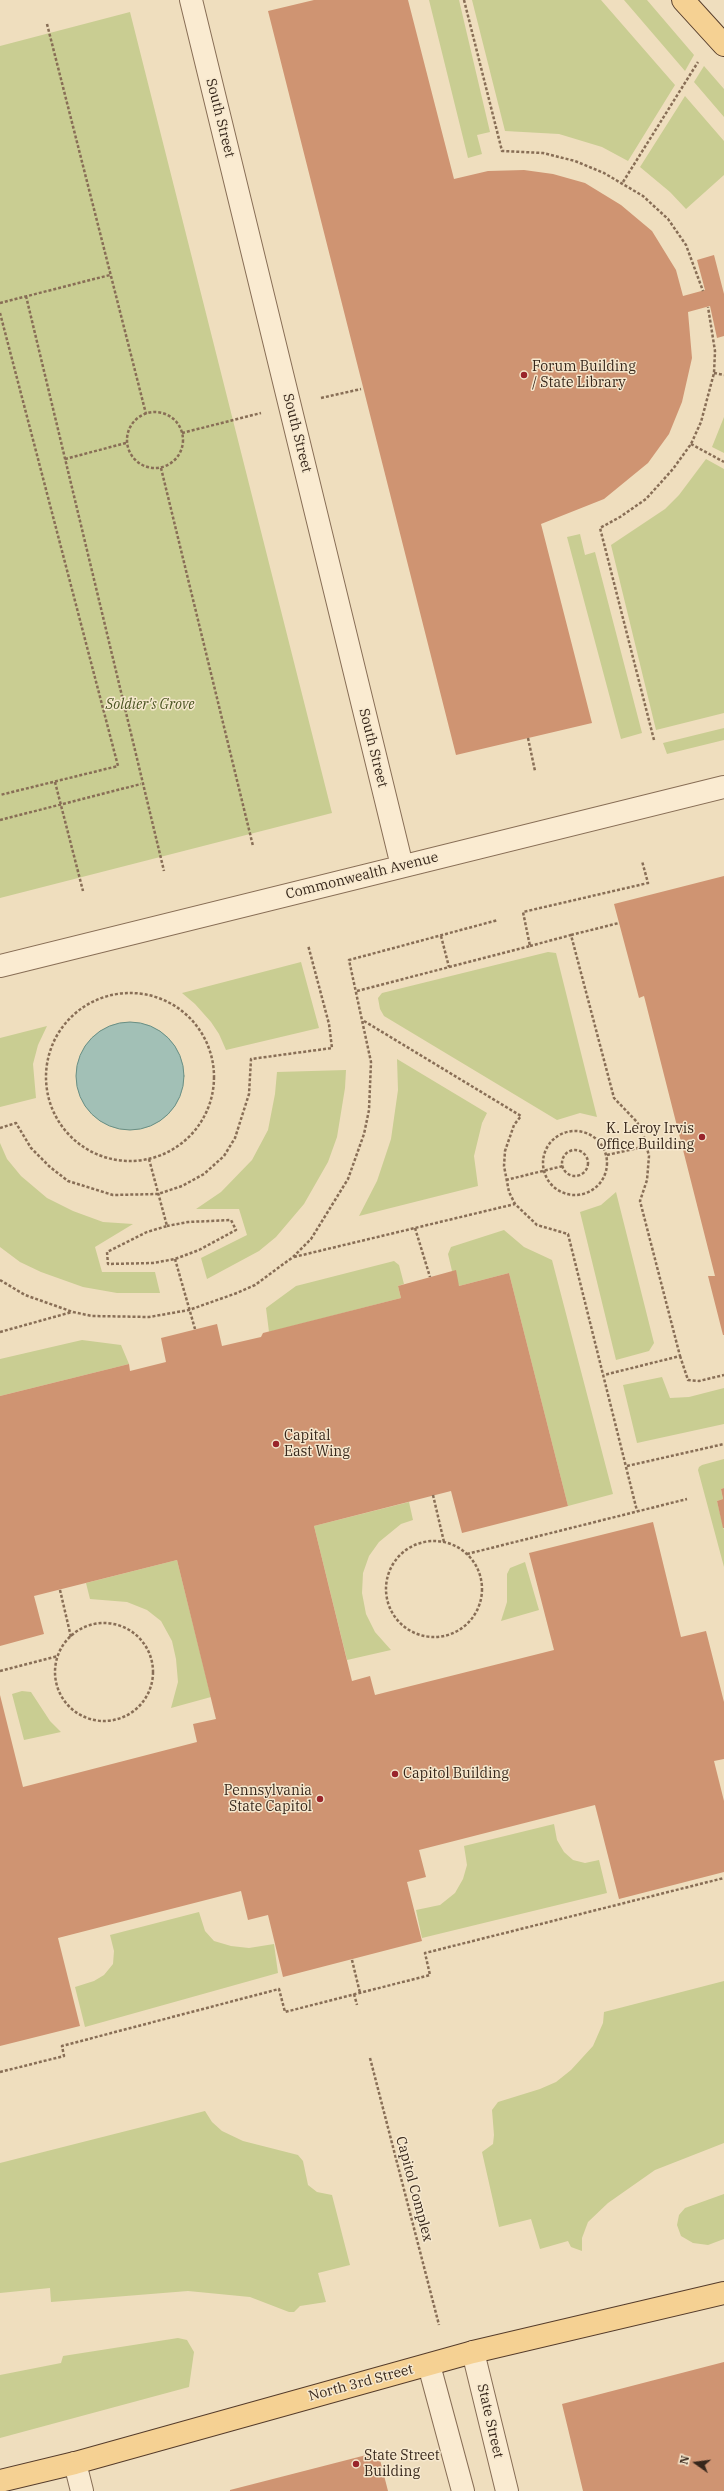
<!DOCTYPE html>
<style>
body{margin:0}
#map{position:relative;width:724px;height:2491px;overflow:hidden;background:#efdebe;font-family:"IBM Plex Serif",serif}
canvas{display:block}
.north{position:absolute;left:676px;top:2443px;width:40px;height:40px;-webkit-text-stroke:3px #f6e8ce;paint-order:stroke;rotate:284deg;font-size:11px;font-weight:700;line-height:16px;text-align:center;color:#37271b}
.north::after{content:'';display:block;margin:auto;width:14px;height:18px;background:#37271b;clip-path:polygon(50% 0,100% 100%,50% 72%,0 100%)}
</style>
<div id="map">
<canvas width="724" height="2491"></canvas>
<div class="north">N</div>
</div>
<script>
const ctx = document.querySelector('canvas').getContext('2d');
ctx.lineJoin = 'round';
function fill(path, color) {
  ctx.fillStyle = color;
  ctx.fill(path, 'evenodd');
}
function poly(rows) {
  const path = new Path2D();
  for (const r of rows) {
    if (r.length === 3) {
      path.moveTo(r[0] + r[2], r[1]);
      path.arc(r[0], r[1], r[2], 0, 2 * Math.PI);
      continue;
    }
    path.moveTo(r[0], r[1]);
    for (let i = 2; i < r.length; i += 2) path.lineTo(r[i], r[i + 1]);
  }
  return path;
}
function strokePath(path, color, width, dash) {
  ctx.strokeStyle = color;
  ctx.lineWidth = width;
  ctx.lineCap = dash ? 'butt' : 'round';
  ctx.setLineDash(dash || []);
  ctx.stroke(path);
}
function label(font, color, halo, rows, align = 'center') {
  ctx.font = font + ' "IBM Plex Serif",serif';
  ctx.lineWidth = 3;
  ctx.setLineDash([]);
  ctx.textBaseline = 'middle';
  ctx.strokeStyle = halo;
  ctx.fillStyle = color;
  for (const [text, x, y, turn = 0] of rows) {
    ctx.save();
    ctx.translate(x, y);
    ctx.rotate((+turn || 0) * Math.PI / 180);
    ctx.textAlign = isNaN(turn) ? turn : align;
    if (halo) ctx.strokeText(text, 0, 0);
    ctx.fillText(text, 0, 0);
    ctx.restore();
  }
}
const green = poly([
 [429,0,459,0,490,132,477,135,482,154,468,158],
 [472,0,601,0,675,85,628,161,602,147,559,134,505,131],
 [624,0,647,0,694,55,685,71],
 [130,12,332,813,0,898,0,46],
 [704,66,724,89,724,117,694,82],
 [685,96,724,141,724,175,686,209,670,192,640,167],
 [724,417,724,453,712,447],
 [706,459,724,469,724,713,656,730,611,545,665,509,679,495],
 [580,534,585,555,595,552,642,733,621,739,567,537],
 [724,728,724,740,667,754,663,743],
 [548,952,556,953,597,1117,580,1113,557,1120,384,1016,380,1009,378,998,382,993],
 [301,962,319,1028,226,1050,219,1034,211,1022,195,1004,182,993],
 [47,1026,38,1045,33,1064,36,1098,0,1107,0,1038],
 [397,1059,487,1113,482,1123,474,1156,478,1186,359,1216,377,1181,391,1139,398,1090],
 [346,1070,345,1088,337,1137,328,1162,304,1204,276,1237,259,1251,207,1279,201,1258,247,1235,239,1209,196,1209,221,1192,252,1160,268,1130,275,1094,277,1072],
 [0,1143,7,1159,21,1176,47,1198,73,1211,103,1222,133,1224,95,1247,102,1272,155,1272,160,1293,117,1293,83,1287,41,1272,20,1262,0,1247],
 [616,1192,654,1343,649,1351,616,1360,580,1212,601,1205],
 [504,1230,524,1247,552,1260,613,1494,568,1506,509,1273,459,1286,452,1271,448,1254,451,1247],
 [394,1261,399,1265,404,1284,398,1286,401,1298,269,1332,266,1308,296,1286],
 [82,1340,121,1345,129,1364,0,1396,0,1359],
 [662,1377,670,1398,689,1397,724,1388,724,1424,637,1443,623,1385],
 [724,1459,724,1488,721,1489,723,1499,717,1501,724,1530,724,1567,698,1470,699,1467,702,1465],
 [409,1502,413,1520,401,1524,379,1542,369,1556,363,1573,362,1593,366,1614,375,1632,391,1650,347,1660,314,1526],
 [177,1560,211,1697,171,1708,178,1682,176,1659,172,1641,161,1621,147,1610,127,1602,90,1599,86,1583],
 [525,1562,539,1610,501,1621,507,1602,507,1574,510,1568],
 [22,1691,31,1692,50,1721,61,1732,24,1740,12,1694],
 [554,1824,557,1840,564,1852,573,1860,585,1863,599,1860,607,1893,422,1938,416,1910,440,1905,455,1893,463,1879,467,1865,464,1846],
 [199,1912,205,1931,214,1941,231,1946,249,1948,274,1944,278,1973,85,2027,75,1987,94,1981,104,1975,113,1964,114,1951,110,1935],
 [724,1981,724,2143,655,2170,608,2203,588,2222,582,2238,582,2251,571,2247,568,2241,540,2249,531,2219,499,2227,482,2152,493,2144,494,2135,492,2110,498,2102,540,2089,556,2082,571,2070,593,2046,603,2023,604,2012],
 [205,2111,212,2122,222,2131,243,2141,298,2155,303,2161,308,2185,317,2192,332,2195,350,2265,318,2273,326,2302,300,2306,294,2312,289,2312,250,2297,188,2291,51,2302,50,2288,0,2293,0,2163],
 [724,2194,724,2239,708,2245,693,2243,681,2236,677,2225,679,2215,685,2208],
 [178,2338,187,2340,194,2352,189,2387,0,2438,0,2375,61,2363,63,2356]
]);
const water = poly([
 [130,1076,54]
]);
const building = poly([
 [314,0,408,0,454,179,488,171,524,170,553,174,585,183,621,205,652,231,676,270,683,296,705,290,697,260,714,255,724,294,724,336,717,338,710,306,688,312,692,358,682,402,669,434,648,463,604,499,541,524,592,723,456,755,268,11],
 [724,876,724,1335,723,1335,708,1276,715,1276,644,996,639,998,614,904],
 [456,1270,459,1286,509,1273,568,1506,462,1533,451,1491,314,1526,352,1681,370,1676,375,1695,554,1650,529,1553,653,1522,681,1637,706,1631,724,1702,724,1759,714,1761,724,1801,724,1872,619,1899,595,1805,419,1850,426,1877,407,1882,422,1941,283,1977,268,1915,248,1920,241,1891,58,1938,80,2026,0,2046,0,1695,23,1787,197,1742,193,1724,216,1719,177,1560,34,1596,44,1634,0,1646,0,1396,129,1364,130,1371,166,1362,161,1338,217,1324,222,1346,261,1337,263,1333,401,1298,398,1286],
 [724,1488,724,1528,723,1528,717,1501,723,1499,721,1489],
 [724,2362,724,2491,583,2491,562,2404],
 [378,2452,388,2491,230,2491,230,2490]
]);
const path = poly([
 [464,0,502,151,543,153,575,161,604,173,643,196,668,219,686,245,703,291],
 [47,24,146,414],
 [623,182,698,62],
 [26,296,164,871],
 [0,303,110,275],
 [0,313,118,766,0,795],
 [714,373,724,375],
 [321,398,361,389],
 [155,440,28],
 [182,433,261,413],
 [691,444,724,462],
 [65,459,126,443],
 [161,468,253,846],
 [528,738,535,771],
 [654,740,600,528,620,517,646,499,673,469,691,444,701,422,714,373,715,351,708,307],
 [55,782,83,891],
 [0,820,141,784],
 [571,935,619,923],
 [441,936,449,967],
 [530,946,571,935,614,1098,637,1122,643,1133,649,1156,647,1180,640,1201,680,1356,604,1375],
 [357,991,530,946,523,912,648,883,642,861],
 [130,1077,84],
 [364,1021,521,1116,514,1125,505,1151,504,1166,509,1192,515,1204,537,1225,568,1234,637,1511],
 [0,1128,16,1123,31,1148,50,1167,68,1181,113,1195,158,1194,182,1186,204,1174,224,1156,235,1138,249,1094,251,1059,332,1048,329,1024,308,945],
 [575,1163,32],
 [575,1163,13],
 [607,1155,647,1146],
 [149,1159,167,1226,147,1232,107,1252,108,1264,153,1263,175,1259,199,1250,236,1230,231,1220,188,1222,167,1226],
 [506,1180,563,1166],
 [415,1228,430,1277],
 [294,1257,515,1204],
 [175,1259,195,1329],
 [0,1280,25,1295,73,1312,92,1316,149,1317,189,1310,237,1293,255,1285,293,1257,311,1239,348,1179,364,1134,369,1110,371,1062,349,960,498,920],
 [0,1332,72,1312],
 [680,1356,688,1380,699,1381,724,1375],
 [627,1466,724,1444],
 [433,1495,444,1542],
 [434,1589,48],
 [467,1554,687,1499],
 [60,1590,71,1637],
 [104,1672,49],
 [0,1671,58,1656],
 [352,1960,360,1993],
 [354,1994,357,2005],
 [370,2058,439,2325],
 [0,2072,64,2056,62,2046,279,1989,285,2012,430,1975,425,1953,724,1878]
]);
const minor = poly([
 [191,0,402,866],
 [0,966,724,787],
 [473,2352,507,2491],
 [429,2365,463,2491],
 [75,2463,82,2491]
]);
const major = poly([
 [683,0,724,45],
 [0,2481,75,2463,473,2352,724,2293]
]);
const markers = [
 [524,375,4,"#99242b"],
 [702,1137,4,"#99242b"],
 [276,1444,4,"#99242b"],
 [395,1774,4,"#99242b"],
 [320,1799,4,"#99242b"],
 [356,2464,4,"#99242b"]
];
const streetNames = [
 ["South Street",220,118,76],
 ["South Street",297,433,76],
 ["South Street",373,748,76],
 ["Commonwealth Avenue",362,876,-14],
 ["Capitol Complex",414,2189,75],
 ["North 3rd Street",361,2383,-15],
 ["State Street",490,2421,77]
];
const poiNames = [
 ["Forum Building",532,367],
 ["/ State Library",532,383],
 ["K. Leroy Irvis",694,1129,"right"],
 ["Office Building",694,1145,"right"],
 ["Capital",284,1436],
 ["East Wing",284,1452],
 ["Capitol Building",403,1774],
 ["Pennsylvania",312,1791,"right"],
 ["State Capitol",312,1807,"right"],
 ["State Street",364,2456],
 ["Building",364,2472]
];
const parkNames = [
 ["Soldier's Grove",150,705]
];
fill(green, '#c9cd92');
fill(water, '#a2c0b6');
strokePath(water, '#698e83', 1);
fill(building, '#cf9472');
strokePath(minor, '#886e56', 24);
strokePath(major, '#553c2b', 24);
strokePath(path, '#886e56', 2.5, [3, 2]);
strokePath(minor, '#faebd1', 22);
strokePath(major, '#f5d193', 22);
for (const [x, y, r, color] of markers) {
  const dot = new Path2D();
  dot.arc(x, y, r, 0, 2 * Math.PI);
  ctx.fillStyle = color;
  ctx.fill(dot);
  strokePath(dot, '#f6e8ce', 1.5);
}
label('14px', '#37271b', '#f6e8ce', streetNames);
label('14px', '#37271b', '#f6e8ce', poiNames, 'left');
label('italic 14px', '#4a5421', '#f6e8ce', parkNames);
</script>
